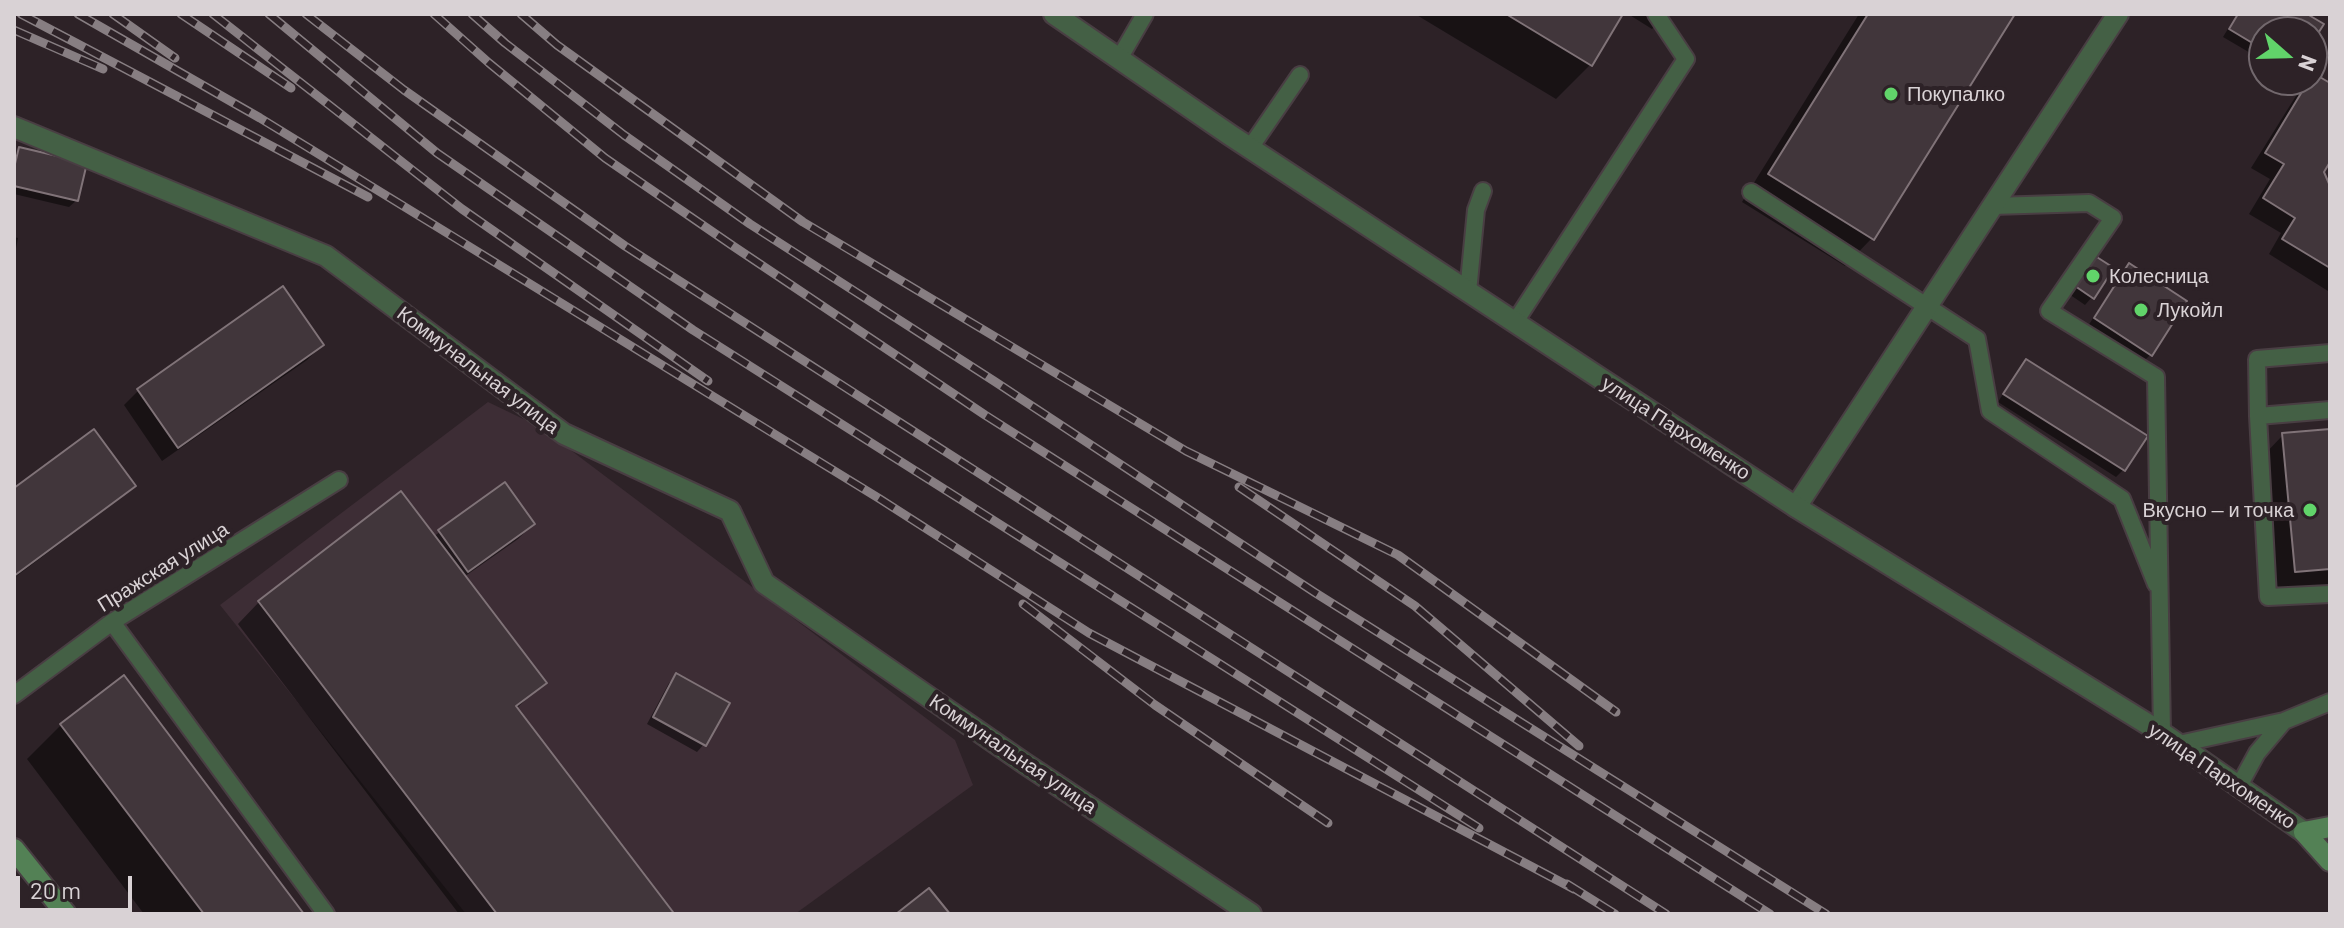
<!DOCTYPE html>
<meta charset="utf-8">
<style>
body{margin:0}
#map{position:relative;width:2344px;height:928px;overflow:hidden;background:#2d2227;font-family:Barlow,sans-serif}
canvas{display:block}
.frame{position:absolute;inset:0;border:16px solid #d9d2d5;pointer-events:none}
.north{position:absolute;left:2248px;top:16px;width:80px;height:80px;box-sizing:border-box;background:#2d2227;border:2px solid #72686d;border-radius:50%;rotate:110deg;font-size:22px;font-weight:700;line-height:32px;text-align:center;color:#d9d2d5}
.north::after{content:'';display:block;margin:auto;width:28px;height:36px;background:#61d46a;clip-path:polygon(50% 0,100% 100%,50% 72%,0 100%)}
.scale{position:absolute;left:16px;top:876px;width:116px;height:36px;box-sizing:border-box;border:4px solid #d9d2d5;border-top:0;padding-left:10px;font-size:24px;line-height:28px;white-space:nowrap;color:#d9d2d5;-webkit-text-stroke:6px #2d2227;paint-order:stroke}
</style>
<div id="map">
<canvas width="2344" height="928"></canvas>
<div class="frame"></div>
<div class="north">N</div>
<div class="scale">20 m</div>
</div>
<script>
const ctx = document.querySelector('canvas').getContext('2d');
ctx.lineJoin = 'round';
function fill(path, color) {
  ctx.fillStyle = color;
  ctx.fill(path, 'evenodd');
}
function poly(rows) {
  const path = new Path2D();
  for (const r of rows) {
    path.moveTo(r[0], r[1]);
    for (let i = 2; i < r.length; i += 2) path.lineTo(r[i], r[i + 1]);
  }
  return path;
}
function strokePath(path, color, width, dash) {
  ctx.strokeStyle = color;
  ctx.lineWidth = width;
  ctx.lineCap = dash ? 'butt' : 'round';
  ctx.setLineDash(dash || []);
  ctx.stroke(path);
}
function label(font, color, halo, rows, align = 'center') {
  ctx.font = font + ' Barlow,sans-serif';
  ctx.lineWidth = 8;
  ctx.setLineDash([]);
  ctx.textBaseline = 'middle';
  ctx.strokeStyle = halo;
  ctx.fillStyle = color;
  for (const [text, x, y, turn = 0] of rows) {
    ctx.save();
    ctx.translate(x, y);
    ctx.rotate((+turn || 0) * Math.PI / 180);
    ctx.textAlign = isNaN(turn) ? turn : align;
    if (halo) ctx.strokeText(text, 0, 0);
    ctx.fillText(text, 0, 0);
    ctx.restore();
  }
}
const built = poly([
 [488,402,540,427,955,740,973,785,795,914,466,914,220,605]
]);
const shadow = poly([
 [1415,14,1622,14,1591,64,1556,99],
 [1628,14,1667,14,1652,29],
 [1859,14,2012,14,1872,238,1845,266,1742,202],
 [2237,14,2303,14,2321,24,2312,39,2312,32,2264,32,2264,61,2223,37],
 [2314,76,2330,86,2330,158,2322,171,2330,192,2330,289,2328,291,2269,254,2281,233,2249,214,2270,179,2251,168,2299,91,2309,80,2312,80],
 [20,149,77,200,69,207,14,194,14,155],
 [14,237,18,238,14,259],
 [2092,256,2092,297,2085,305,2066,292],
 [2129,266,2150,355,2143,362,2088,326,2122,273],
 [322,345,307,360,162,461,124,405,139,390],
 [2026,362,2123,470,2116,477,1998,402,2019,369],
 [2330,431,2330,588,2273,593,2262,457,2283,435],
 [133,485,118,500,14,578,14,491],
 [505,485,533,524,518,539,464,577,544,682,516,709,668,914,459,914,238,624,259,602,433,537],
 [677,676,704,744,697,752,647,724,669,683],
 [61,725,302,914,144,914,27,759]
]);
const building = poly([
 [1506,14,1623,14,1592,66,1506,14],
 [1868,14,2015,14,1874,240,1768,174,1868,14],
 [2238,14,2307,14,2324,24,2312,43,2312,32,2264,32,2264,50,2229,29,2238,14],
 [2313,73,2330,83,2330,162,2324,172,2330,186,2330,268,2282,239,2295,218,2263,198,2284,164,2265,153,2309,80,2312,80,2313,73],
 [19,147,87,163,78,201,14,186,14,168,19,147],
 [2092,254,2114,268,2094,299,2072,284,2092,254],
 [2129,263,2187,301,2152,356,2094,318,2129,263],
 [283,286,324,345,178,448,137,389,283,286],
 [2026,359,2148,436,2125,471,2003,394,2026,359],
 [94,429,136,486,14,576,14,488,94,429],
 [2330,429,2330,569,2295,572,2282,433,2330,429],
 [505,482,535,524,468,572,438,530,505,482],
 [401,491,547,683,516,706,673,912,670,914,497,914,258,601,401,491],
 [676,673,730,703,706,746,653,717,676,673],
 [124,675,304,914,204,914,60,724,124,675],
 [929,888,950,914,896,914,929,888]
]);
const service = poly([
 [1119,59,1145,14],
 [1250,148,1300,75],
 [1751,192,1977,339,1990,411,2122,499,2156,584],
 [1993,206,2089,203,2113,218,2049,311,2156,377,2162,733],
 [1468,292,1476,210,1483,191],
 [1515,322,1686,59,1656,14],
 [2330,410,2258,416,2268,597,2330,594],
 [2258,416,2257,359,2330,353],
 [112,622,326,914],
 [14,695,112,622,339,480],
 [2179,744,2284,721,2330,702],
 [2239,786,2257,753,2283,722]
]);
const minor = poly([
 [14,127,326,256,564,434,730,511,764,583,1024,763,1251,914],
 [1796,507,2118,14]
]);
const tertiary = poly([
 [1054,14,1230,135,1796,507,2162,733,2304,832]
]);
const secondary = poly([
 [2304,832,2330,861],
 [2304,832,2330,827],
 [14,849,66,914]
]);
const rail = poly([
 [21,14,368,197],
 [78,14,260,118,880,499,1089,633,1574,889],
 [113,14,175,58],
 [181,14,291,88],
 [213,14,462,209,708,381],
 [269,14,437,153,693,330,1479,828],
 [306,14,404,90,625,246,1666,914],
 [434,14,489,63,605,158,733,246,985,415,1770,914],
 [472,14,505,43,624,135,750,224,994,381,1314,592,1826,914],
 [521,14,557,45,803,222,1186,451,1398,555,1616,712],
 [14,30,103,69],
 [1239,487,1415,606,1579,746],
 [1023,604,1155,705,1328,823],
 [1567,884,1615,914]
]);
const markers = [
 [1891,94,8,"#61d46a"],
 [2093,276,8,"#61d46a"],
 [2141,310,8,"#61d46a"],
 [2310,510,8,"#61d46a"]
];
const poiNames = [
 ["Покупалко",1907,94],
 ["Колесница",2109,276],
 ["Лукойл",2157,310],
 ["Вкусно — и точка",2294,510,"right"]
];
const streetNames = [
 ["Коммунальная улица",478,370,37],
 ["улица Пархоменко",1676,428,33],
 ["Пражская улица",163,567,-32],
 ["Коммунальная улица",1013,754,34],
 ["улица Пархоменко",2222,776,34]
];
fill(built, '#3d2d35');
fill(shadow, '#0007');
fill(building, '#41363b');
strokePath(building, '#807378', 2);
strokePath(service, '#493e43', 20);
strokePath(minor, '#493e43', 24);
strokePath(tertiary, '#493e43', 24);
strokePath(secondary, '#493e43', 24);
strokePath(service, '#446045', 16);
strokePath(minor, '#446045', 20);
strokePath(tertiary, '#446045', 20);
strokePath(secondary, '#538155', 20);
strokePath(rail, '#877e82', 9);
strokePath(rail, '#2d2227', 6, [18]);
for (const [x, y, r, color] of markers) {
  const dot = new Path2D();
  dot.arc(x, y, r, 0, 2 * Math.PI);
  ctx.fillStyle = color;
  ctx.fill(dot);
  strokePath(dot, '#2d2227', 3);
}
label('20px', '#d9d2d5', '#2d2227', poiNames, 'left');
label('20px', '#d9d2d5', '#2d2227', streetNames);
</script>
